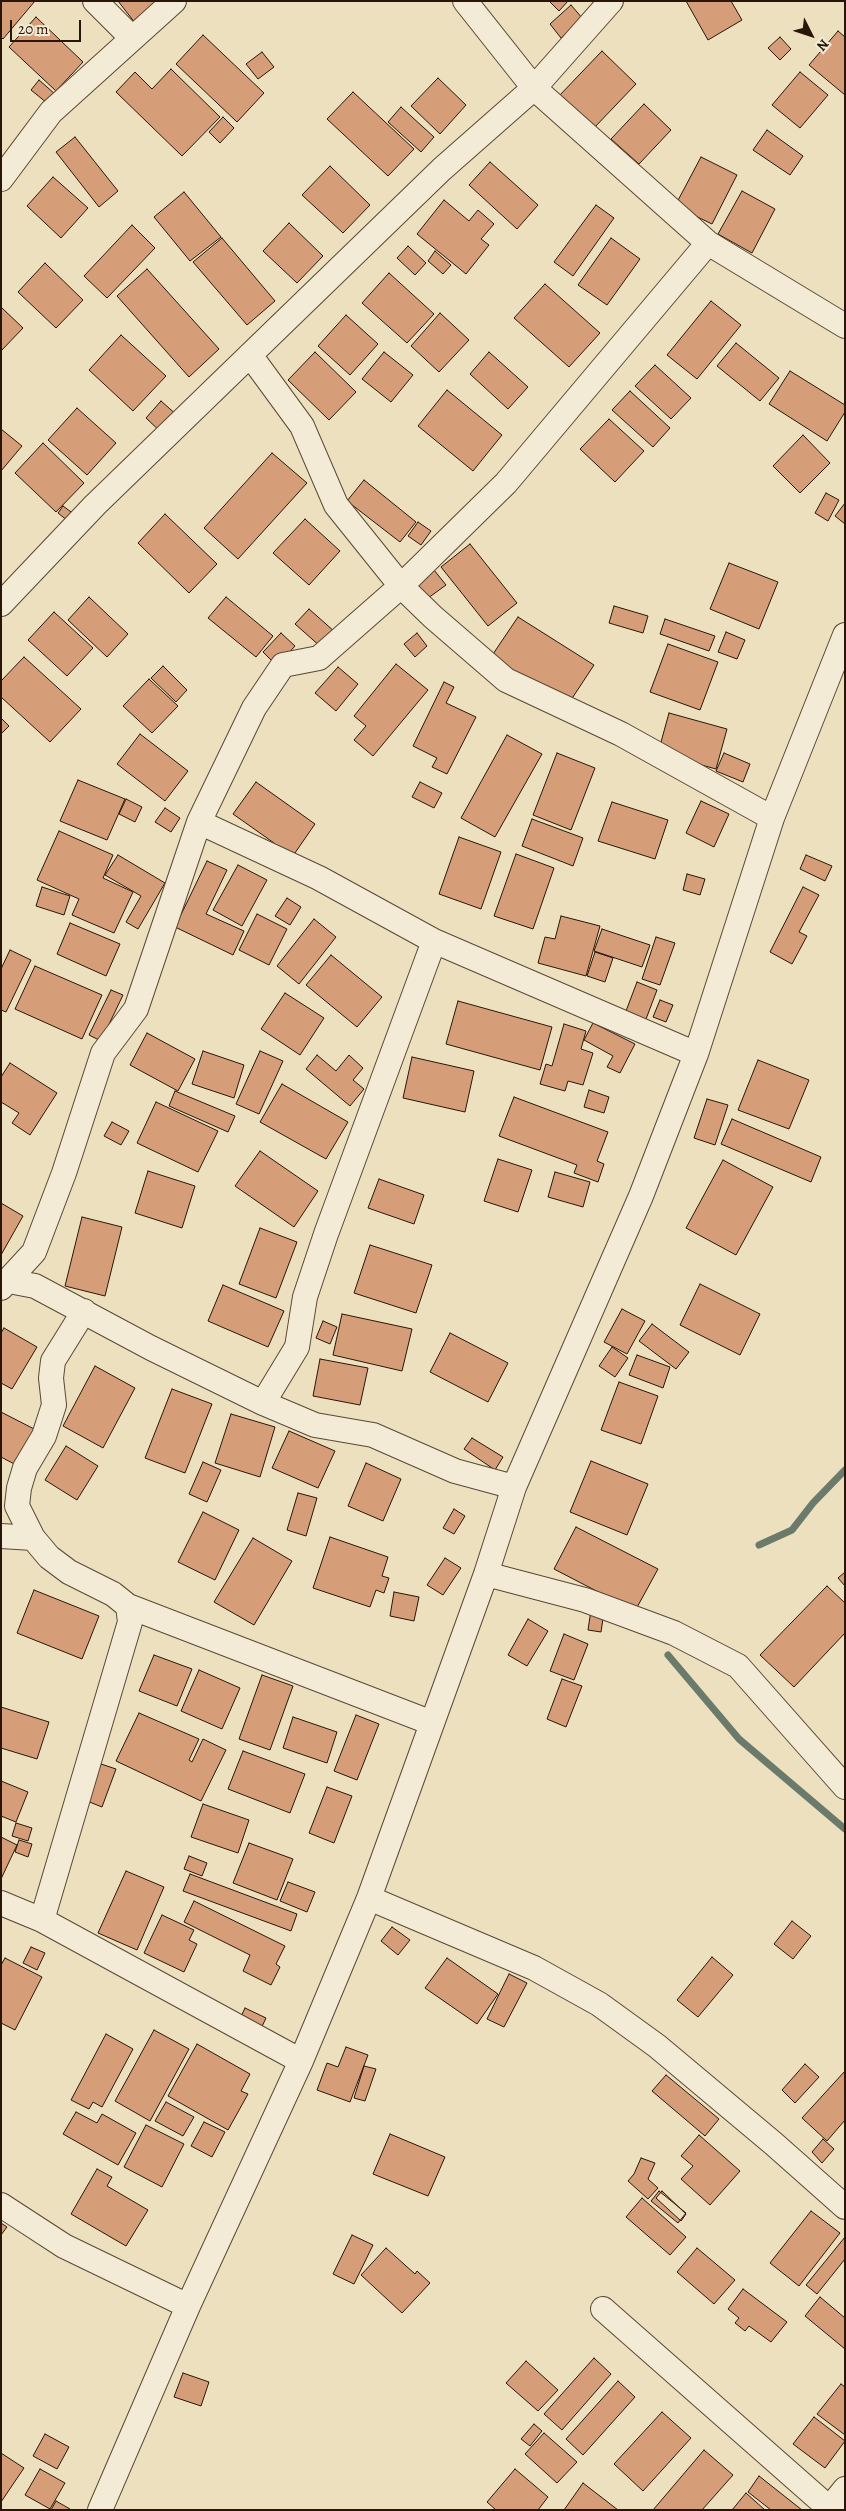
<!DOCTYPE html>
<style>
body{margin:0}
#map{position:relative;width:846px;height:2511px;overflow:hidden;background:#ede0be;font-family:Alegreya,serif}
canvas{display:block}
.frame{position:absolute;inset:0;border:2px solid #291608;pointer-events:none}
.north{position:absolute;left:786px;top:10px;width:50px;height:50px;-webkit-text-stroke:4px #f3ebd5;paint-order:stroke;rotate:131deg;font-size:14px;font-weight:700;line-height:20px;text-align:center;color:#291608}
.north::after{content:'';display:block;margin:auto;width:18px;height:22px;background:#291608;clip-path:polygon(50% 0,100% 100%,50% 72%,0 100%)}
.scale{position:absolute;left:10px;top:20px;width:71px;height:22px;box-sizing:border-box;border:2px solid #291608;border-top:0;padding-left:6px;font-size:15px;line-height:18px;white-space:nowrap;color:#291608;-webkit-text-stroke:4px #f3ebd5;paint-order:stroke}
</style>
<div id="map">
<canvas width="846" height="2511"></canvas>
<div class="frame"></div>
<div class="north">N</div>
<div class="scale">20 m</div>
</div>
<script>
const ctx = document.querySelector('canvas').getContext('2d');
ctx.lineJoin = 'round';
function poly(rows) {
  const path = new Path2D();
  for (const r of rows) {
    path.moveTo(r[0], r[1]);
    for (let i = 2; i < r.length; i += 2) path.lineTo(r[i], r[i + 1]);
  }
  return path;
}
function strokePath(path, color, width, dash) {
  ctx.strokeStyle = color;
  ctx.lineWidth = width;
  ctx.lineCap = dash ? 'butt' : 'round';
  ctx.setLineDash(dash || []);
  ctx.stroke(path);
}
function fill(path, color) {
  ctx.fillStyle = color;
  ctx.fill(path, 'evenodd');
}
const stream = poly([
 [759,1545,792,1530,813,1503,845,1470],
 [668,1655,739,1739,845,1829]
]);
const building = poly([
 [1,1,35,1,3,39,1,37,1,1],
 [118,1,168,1,139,28,118,1],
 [549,1,568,1,559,11,549,1],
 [686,1,731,1,742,20,708,40,686,1],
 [571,5,583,19,561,38,550,24,571,5],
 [36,17,83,62,56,91,9,47,36,17],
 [838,31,845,37,845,95,809,65,838,31],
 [203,35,264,93,237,122,176,64,203,35],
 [780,37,791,49,780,60,768,48,780,37],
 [602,51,636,84,593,129,559,96,602,51],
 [262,52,274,67,258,79,246,64,262,52],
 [171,69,220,117,182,156,116,92,135,72,152,89,171,69],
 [800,72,828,95,800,128,772,105,800,72],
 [438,78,466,105,440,134,411,106,438,78],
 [39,80,55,94,47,103,31,90,39,80],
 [353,92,414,149,388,176,327,119,353,92],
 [644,104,671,130,639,164,611,139,644,104],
 [401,107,434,137,421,152,388,122,401,107],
 [223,117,234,128,220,143,209,132,223,117],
 [767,130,803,156,790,175,753,150,767,130],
 [75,137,118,191,99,207,56,152,75,137],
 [701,157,737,175,712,224,675,206,701,157],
 [490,162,538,205,517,229,469,185,490,162],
 [330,166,370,205,343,233,302,195,330,166],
 [53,177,88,208,61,238,27,206,53,177],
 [742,191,775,209,752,253,718,234,742,191],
 [184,192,221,237,190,261,154,217,184,192],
 [444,200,469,221,478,210,494,224,481,239,489,245,466,274,417,234,444,200],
 [596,205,614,218,573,276,554,262,596,205],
 [289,223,323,256,297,283,263,251,289,223],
 [132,225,155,248,107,298,84,276,132,225],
 [222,238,275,301,247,325,193,262,222,238],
 [611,238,640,259,607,305,578,285,611,238],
 [408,246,426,263,415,275,397,258,408,246],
 [435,251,451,265,443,274,428,261,435,251],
 [45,263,83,300,56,328,18,292,45,263],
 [147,269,219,349,189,377,117,296,147,269],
 [389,273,434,314,407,343,362,303,389,273],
 [545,284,600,333,569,367,514,318,545,284],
 [711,301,741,325,697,379,667,355,711,301],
 [1,307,23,328,1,351,1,307],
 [440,313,469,340,439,372,411,346,440,313],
 [346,315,378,344,350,375,318,346,346,315],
 [121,335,166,376,133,411,89,370,121,335],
 [736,343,779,378,760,401,717,366,736,343],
 [315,352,356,392,329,420,288,380,315,352],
 [384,352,413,375,391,402,362,379,384,352],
 [489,352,528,387,508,409,470,374,489,352],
 [655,365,691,398,671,419,635,386,655,365],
 [790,371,845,405,845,412,827,441,769,404,790,371],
 [447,390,502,435,473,471,418,426,447,390],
 [630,391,670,428,653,447,612,410,630,391],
 [161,401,178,416,163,434,146,418,161,401],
 [77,408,116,443,87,475,48,440,77,408],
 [609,419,644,451,615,482,580,449,609,419],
 [1,429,22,446,1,471,1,429],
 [803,435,830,463,800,493,773,466,803,435],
 [43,443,84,483,56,512,15,473,43,443],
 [272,453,307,483,238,559,204,528,272,453],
 [364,480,416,522,400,542,347,501,364,480],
 [826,493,839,500,828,521,815,513,826,493],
 [845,503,845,524,835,516,845,503],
 [63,506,78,517,73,525,58,513,63,506],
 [165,514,217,564,189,593,138,543,165,514],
 [305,519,340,551,309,585,273,553,305,519],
 [418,522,431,531,421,545,408,536,418,522],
 [470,544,517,603,488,626,441,567,470,544],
 [729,563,778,582,759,629,710,609,729,563],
 [434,570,446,585,424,601,413,585,434,570],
 [89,597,128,634,107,657,68,620,89,597],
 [226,597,273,636,256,657,208,618,226,597],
 [614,606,648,616,643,633,609,623,614,606],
 [309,609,335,632,321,647,295,624,309,609],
 [54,612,93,648,67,676,28,640,54,612],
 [518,617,594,665,567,706,491,657,518,617],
 [665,619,715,636,709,651,660,634,665,619],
 [726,632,745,640,737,659,718,652,726,632],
 [281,633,295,646,277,666,263,652,281,633],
 [417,633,427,646,415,657,404,644,417,633],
 [668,644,718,662,700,710,650,692,668,644],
 [24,657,81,709,50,742,1,697,1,681,24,657],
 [396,664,428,690,373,756,354,740,366,726,354,716,396,664],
 [163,666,187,690,176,702,151,678,163,666],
 [338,667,358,684,336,711,315,693,338,667],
 [149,679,178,706,152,733,123,706,149,679],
 [444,682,454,687,446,703,476,717,447,774,432,767,437,758,413,746,444,682],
 [669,713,727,729,716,769,658,753,669,713],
 [1,718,9,726,1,734,1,718],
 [140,734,188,771,165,801,117,764,140,734],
 [507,735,542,754,495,837,461,818,507,735],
 [557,753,595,768,571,830,533,815,557,753],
 [724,753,750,764,743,782,716,771,724,753],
 [78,780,125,799,107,840,60,821,78,780],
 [256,782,315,824,288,863,270,849,274,843,233,814,256,782],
 [420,782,442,793,434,808,412,797,420,782],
 [126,799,142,807,135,822,119,814,126,799],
 [701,801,729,814,714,847,686,833,701,801],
 [612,802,668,820,655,859,598,841,612,802],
 [165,808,180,818,171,832,155,822,165,808],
 [532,819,583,838,573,866,522,846,532,819],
 [59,831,113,855,103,878,133,892,114,933,72,915,79,899,37,880,59,831],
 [459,837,501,852,481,909,439,894,459,837],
 [516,854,554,868,533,929,494,916,516,854],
 [118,855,165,883,138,929,126,922,141,896,105,875,118,855],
 [806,855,832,866,825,881,800,869,806,855],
 [207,861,227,870,206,914,244,931,233,955,175,927,207,861],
 [238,865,267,880,242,926,213,910,238,865],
 [687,874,705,879,700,895,683,890,687,874],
 [42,887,70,896,64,915,36,906,42,887],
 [803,887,819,895,799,932,807,936,792,964,770,952,803,887],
 [287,898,301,907,290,925,275,916,287,898],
 [257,914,287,929,269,965,239,950,257,914],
 [561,916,600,926,586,976,538,963,545,937,555,939,561,916],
 [314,919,336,937,299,984,277,966,314,919],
 [70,923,120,944,106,976,57,954,70,923],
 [602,929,650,945,642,967,594,951,602,929],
 [656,937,675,943,660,985,642,979,656,937],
 [10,950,31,960,6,1012,1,1010,1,969,10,950],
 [595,952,613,958,605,982,587,976,595,952],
 [331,955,382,997,357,1027,306,985,331,955],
 [35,966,102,995,82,1039,15,1009,35,966],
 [637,982,657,990,643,1027,623,1019,637,982],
 [111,990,123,995,101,1041,89,1035,111,990],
 [285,993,324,1018,300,1055,261,1029,285,993],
 [660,1000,673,1005,666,1022,653,1017,660,1000],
 [458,1001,552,1027,540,1070,446,1044,458,1001],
 [593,1023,635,1044,620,1073,607,1067,613,1056,584,1040,593,1023],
 [564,1024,586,1031,581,1049,593,1053,583,1085,568,1081,565,1091,540,1084,546,1064,552,1066,564,1024],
 [147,1033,195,1059,178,1091,130,1065,147,1033],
 [203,1051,244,1065,234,1098,192,1084,203,1051],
 [260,1051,283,1061,259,1114,236,1104,260,1051],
 [317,1055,336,1071,349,1055,363,1068,353,1080,364,1089,350,1106,306,1069,317,1055],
 [412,1057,474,1071,465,1112,403,1098,412,1057],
 [758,1060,809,1080,789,1129,738,1110,758,1060],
 [10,1063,57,1093,30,1135,12,1123,19,1113,1,1102,1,1077,10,1063],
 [282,1084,348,1122,326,1159,260,1122,282,1084],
 [589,1090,609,1097,604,1113,584,1107,589,1090],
 [175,1091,235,1116,228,1132,169,1106,175,1091],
 [514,1097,608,1132,597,1161,604,1164,598,1182,574,1173,577,1165,499,1136,514,1097],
 [707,1099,728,1105,715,1145,694,1138,707,1099],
 [156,1102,218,1131,198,1172,137,1143,156,1102],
 [732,1119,821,1157,811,1182,721,1144,732,1119],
 [112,1122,129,1131,121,1145,104,1136,112,1122],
 [260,1151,318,1191,294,1227,235,1186,260,1151],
 [498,1159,532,1170,518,1212,484,1201,498,1159],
 [723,1160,773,1187,736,1255,686,1228,723,1160],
 [148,1171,195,1186,182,1228,135,1213,148,1171],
 [555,1172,590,1182,583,1207,548,1197,555,1172],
 [379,1179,424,1195,414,1224,368,1208,379,1179],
 [1,1203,23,1216,1,1255,1,1203],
 [82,1217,122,1227,105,1296,65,1286,82,1217],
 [260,1228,297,1242,276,1298,239,1284,260,1228],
 [370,1245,432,1265,416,1313,354,1293,370,1245],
 [700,1284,760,1314,740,1355,680,1325,700,1284],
 [223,1285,284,1311,268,1347,208,1321,223,1285],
 [622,1309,645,1321,627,1354,604,1342,622,1309],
 [342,1314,412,1329,402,1371,333,1355,342,1314],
 [323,1321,337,1327,330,1344,316,1338,323,1321],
 [652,1324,689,1352,676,1369,639,1341,652,1324],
 [4,1328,37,1347,12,1389,1,1383,1,1333,4,1328],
 [450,1333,508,1363,488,1402,430,1372,450,1333],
 [612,1347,628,1358,615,1377,599,1366,612,1347],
 [637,1355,670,1367,663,1388,629,1375,637,1355],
 [320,1359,368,1368,360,1405,313,1396,320,1359],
 [95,1366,135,1388,103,1448,63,1426,95,1366],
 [619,1382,658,1396,641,1444,601,1430,619,1382],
 [172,1389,212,1404,185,1473,145,1458,172,1389],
 [1,1412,38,1431,20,1467,1,1457,1,1412],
 [231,1414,275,1427,260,1477,215,1463,231,1414],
 [289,1431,335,1451,318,1488,272,1468,289,1431],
 [472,1438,503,1457,495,1470,464,1449,472,1438],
 [66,1446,98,1466,77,1500,45,1480,66,1446],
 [591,1461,648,1484,627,1535,570,1512,591,1461],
 [203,1462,221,1470,207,1502,189,1494,203,1462],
 [366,1463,401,1479,383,1521,348,1506,366,1463],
 [298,1493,317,1498,306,1536,287,1530,298,1493],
 [454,1509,465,1516,454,1534,443,1528,454,1509],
 [203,1512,239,1530,215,1580,178,1562,203,1512],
 [576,1527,658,1569,635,1611,554,1569,576,1527],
 [330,1537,388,1557,382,1576,389,1578,384,1593,376,1590,370,1607,313,1588,330,1537],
 [253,1538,292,1561,254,1625,214,1602,253,1538],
 [445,1558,461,1568,443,1595,427,1585,445,1558],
 [845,1572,845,1586,838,1578,845,1572],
 [827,1586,845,1603,845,1633,794,1687,760,1655,827,1586],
 [34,1590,99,1616,82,1659,17,1633,34,1590],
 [394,1592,419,1597,414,1621,390,1616,394,1592],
 [591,1610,604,1612,601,1632,588,1630,591,1610],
 [528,1619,548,1631,527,1666,508,1655,528,1619],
 [564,1634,588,1644,574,1680,550,1671,564,1634],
 [154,1655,192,1669,177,1706,139,1691,154,1655],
 [199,1670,240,1688,222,1729,181,1711,199,1670],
 [262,1675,293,1686,270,1750,239,1739,262,1675],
 [562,1679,582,1686,566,1727,547,1719,562,1679],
 [1,1707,49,1722,37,1759,1,1748,1,1707],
 [139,1713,199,1739,189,1760,192,1762,203,1739,226,1750,201,1801,116,1761,139,1713],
 [356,1715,379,1724,357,1780,334,1771,356,1715],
 [293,1717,337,1732,327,1763,283,1748,293,1717],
 [243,1751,305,1774,290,1813,228,1789,243,1751],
 [101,1764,116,1769,102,1807,87,1801,101,1764],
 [1,1781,28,1792,16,1822,1,1816,1,1781],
 [327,1787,352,1796,334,1843,309,1833,327,1787],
 [203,1804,249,1820,238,1853,191,1837,203,1804],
 [16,1823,32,1828,28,1841,12,1836,16,1823],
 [1,1837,17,1845,1,1879,1,1837],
 [19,1840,32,1844,28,1857,15,1852,19,1840],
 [249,1843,293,1859,277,1900,233,1883,249,1843],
 [189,1856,207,1863,202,1876,184,1869,189,1856],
 [126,1871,164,1887,137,1950,98,1933,126,1871],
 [190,1874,297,1914,291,1931,183,1891,190,1874],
 [288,1882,315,1892,307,1912,280,1901,288,1882],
 [194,1901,285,1946,276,1964,280,1967,271,1985,243,1971,250,1955,184,1922,194,1901],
 [162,1915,194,1930,189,1940,197,1944,184,1972,144,1953,162,1915],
 [792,1921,811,1936,793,1959,774,1944,792,1921],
 [392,1927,410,1940,398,1955,381,1941,392,1927],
 [31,1947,45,1953,37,1970,23,1963,31,1947],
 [712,1957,733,1975,698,2017,677,2000,712,1957],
 [5,1958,42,1977,15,2030,1,2023,1,1965,5,1958],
 [447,1958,498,1994,477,2024,425,1988,447,1958],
 [509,1974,527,1983,504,2027,487,2019,509,1974],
 [245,2008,266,2018,259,2033,238,2023,245,2008],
 [154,2030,189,2049,150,2121,115,2101,154,2030],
 [106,2034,133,2049,102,2107,93,2102,89,2109,71,2100,106,2034],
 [197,2044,250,2074,241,2091,248,2094,228,2130,168,2096,197,2044],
 [346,2047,368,2055,350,2102,317,2090,327,2063,338,2067,346,2047],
 [805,2064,819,2077,795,2103,782,2090,805,2064],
 [364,2066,376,2069,365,2101,354,2098,364,2066],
 [845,2071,845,2120,827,2141,802,2118,845,2071],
 [666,2075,719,2119,705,2136,652,2091,666,2075],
 [166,2102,194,2117,183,2136,155,2121,166,2102],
 [76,2112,97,2123,102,2114,136,2133,118,2165,63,2134,76,2112],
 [204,2122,225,2132,212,2157,191,2146,204,2122],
 [146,2125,184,2144,162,2187,124,2167,146,2125],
 [390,2134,445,2157,428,2196,373,2174,390,2134],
 [699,2135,740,2171,710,2205,681,2179,693,2166,681,2156,699,2135],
 [823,2139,834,2149,822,2163,812,2152,823,2139],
 [641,2158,655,2163,648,2179,658,2188,648,2199,628,2181,634,2174,641,2158],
 [97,2169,112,2177,107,2186,148,2210,126,2246,71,2214,97,2169],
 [659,2191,686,2213,678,2223,651,2201,659,2191],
 [662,2191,686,2214,681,2221,656,2198,662,2191],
 [642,2198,686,2237,670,2255,626,2217,642,2198],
 [811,2211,840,2233,799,2286,770,2263,811,2211],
 [1,2223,7,2227,1,2235,1,2223],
 [352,2235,373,2245,354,2284,333,2274,352,2235],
 [845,2237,845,2259,817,2294,806,2285,845,2237],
 [386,2248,415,2274,417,2271,430,2283,402,2313,361,2275,386,2248],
 [697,2248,735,2280,714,2304,677,2272,697,2248],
 [743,2289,787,2322,771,2342,749,2326,745,2331,735,2323,739,2318,728,2309,743,2289],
 [820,2297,845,2318,845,2349,805,2316,820,2297],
 [594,2358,611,2374,562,2430,544,2414,594,2358],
 [526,2361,558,2390,538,2411,506,2383,526,2361],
 [183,2373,209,2382,201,2406,174,2397,183,2373],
 [618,2381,635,2397,583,2455,566,2439,618,2381],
 [841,2384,845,2387,845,2435,817,2414,841,2384],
 [662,2412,691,2438,643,2491,614,2464,662,2412],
 [814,2417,845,2441,825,2468,793,2444,814,2417],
 [534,2424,542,2431,530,2446,521,2439,534,2424],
 [544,2433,577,2462,557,2483,525,2454,544,2433],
 [45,2434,69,2447,57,2469,33,2456,45,2434],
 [704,2450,733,2475,702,2510,653,2510,704,2450],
 [1,2453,24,2468,1,2502,1,2453],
 [40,2469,65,2483,50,2509,25,2495,40,2469],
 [515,2469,548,2497,538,2510,496,2510,487,2502,515,2469],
 [759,2476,802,2510,771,2510,748,2492,759,2476],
 [583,2483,618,2510,564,2510,583,2483],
 [746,2493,765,2510,732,2510,746,2493],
 [56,2501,70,2509,69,2510,51,2510,56,2501]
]);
const street = poly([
 [95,1,132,38],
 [465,1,534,88,708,243,845,326],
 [1,179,51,112,174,1],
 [250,355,302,426,336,505,401,586,433,617,506,680,621,734,772,818],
 [1,604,95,505,442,169,534,88,611,1],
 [199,822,319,878,434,941,696,1054],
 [9,1281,35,1286,151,1348,263,1403,315,1425,373,1435,455,1471,514,1487],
 [1,1288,34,1252,64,1173,103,1053,136,1009,199,822,254,708,283,665,319,658,401,586,506,483,708,243],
 [263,1403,297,1347,305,1297,326,1234,434,941],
 [1,1536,33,1538],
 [486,1574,585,1600,674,1633,738,1666,845,1787],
 [128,1606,432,1723],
 [369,1898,534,1968,599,2004,657,2046,774,2144,845,2207],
 [1,1903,42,1920,301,2061],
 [42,1920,130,1622,128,1606,113,1594,69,1572,49,1557,33,1538,17,1506,19,1488,25,1468,44,1436,54,1405,51,1378,53,1361,84,1311],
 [1,2205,64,2246,188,2306],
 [603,2309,829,2508],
 [100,2510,188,2306,301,2061,369,1898,486,1574,514,1487,641,1196,696,1054,772,818,845,635],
 [828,2510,845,2489]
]);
strokePath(stream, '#6c7a6c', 7);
fill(building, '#d59e79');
strokePath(building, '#291608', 1);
strokePath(street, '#5a4836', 26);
strokePath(street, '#f3ebd5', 24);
</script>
